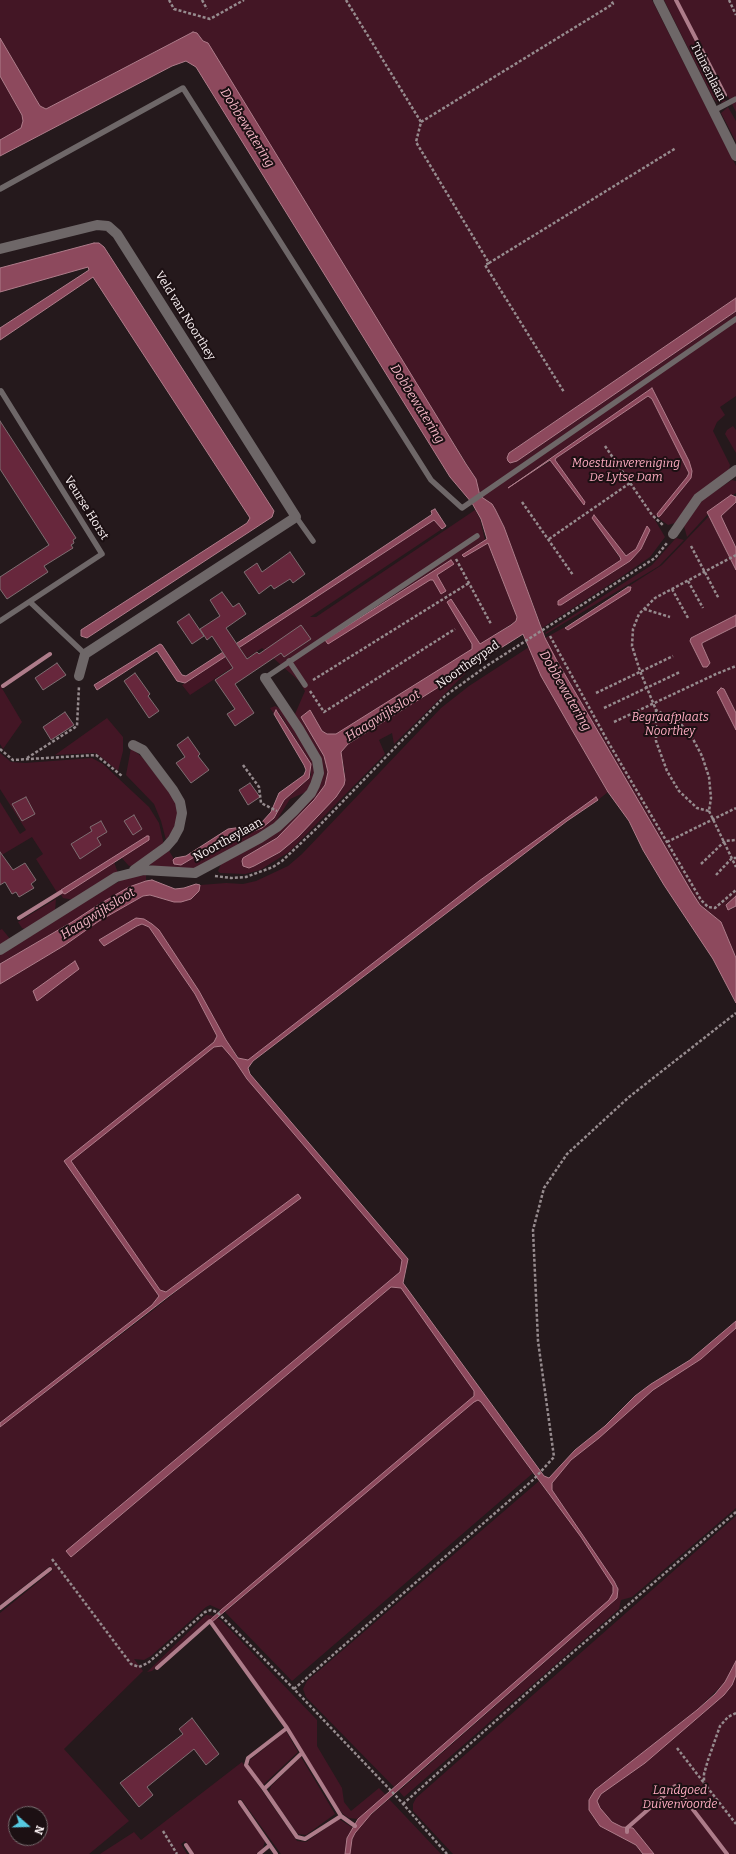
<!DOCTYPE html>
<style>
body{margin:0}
#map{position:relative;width:736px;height:1854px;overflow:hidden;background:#25191c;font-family:Bitter,serif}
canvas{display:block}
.north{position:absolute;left:8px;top:1806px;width:40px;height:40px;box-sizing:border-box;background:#1c1013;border:1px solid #756a6d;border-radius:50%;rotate:110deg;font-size:11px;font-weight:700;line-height:16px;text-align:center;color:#fbf2f4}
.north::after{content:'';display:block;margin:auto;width:14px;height:18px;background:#56c9e0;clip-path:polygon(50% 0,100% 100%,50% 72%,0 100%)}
</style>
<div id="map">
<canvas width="736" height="1854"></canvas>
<div class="north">N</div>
</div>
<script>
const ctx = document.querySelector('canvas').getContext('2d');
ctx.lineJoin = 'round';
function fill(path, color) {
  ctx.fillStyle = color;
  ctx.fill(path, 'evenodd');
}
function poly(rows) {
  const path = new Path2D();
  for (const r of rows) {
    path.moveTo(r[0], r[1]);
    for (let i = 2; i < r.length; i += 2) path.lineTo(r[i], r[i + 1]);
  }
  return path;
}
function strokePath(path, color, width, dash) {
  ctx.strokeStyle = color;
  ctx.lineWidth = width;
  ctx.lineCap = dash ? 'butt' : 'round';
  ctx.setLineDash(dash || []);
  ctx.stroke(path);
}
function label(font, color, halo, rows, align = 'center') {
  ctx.font = font + ' Bitter,serif';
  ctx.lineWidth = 4;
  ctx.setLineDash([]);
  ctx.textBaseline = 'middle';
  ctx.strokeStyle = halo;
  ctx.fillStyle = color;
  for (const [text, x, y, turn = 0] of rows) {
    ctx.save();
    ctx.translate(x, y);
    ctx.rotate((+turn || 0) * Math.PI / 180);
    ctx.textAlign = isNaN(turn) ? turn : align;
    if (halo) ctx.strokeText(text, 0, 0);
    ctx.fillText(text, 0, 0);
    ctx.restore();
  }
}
const green = poly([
 [0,0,652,0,736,166,736,298,509,453,507,458,510,463,517,461,736,311,736,396,720,407,725,415,717,422,713,431,730,465,729,470,675,523,668,525,661,520,658,517,679,494,692,475,651,389,508,487,551,461,584,505,585,504,555,460,556,458,647,396,652,399,689,470,687,477,657,515,655,520,665,537,650,557,618,579,542,628,504,527,495,509,492,504,480,496,476,479,199,35,193,32,46,109,40,106,37,101,0,38],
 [592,516,626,556,636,549,650,530,641,549,630,561,561,605,558,601,621,560],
 [664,0,674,0,726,101,719,104,713,98],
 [678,0,736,0,736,112],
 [0,76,22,115,23,121,21,128,0,140],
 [728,107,736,121,736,142,721,113],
 [733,426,736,430,736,453,725,434,727,430],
 [732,480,736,481,736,493,708,511,708,514,687,537,684,526,703,499],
 [736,502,736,548,720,516],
 [475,510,480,519,484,536,486,544,488,543,517,617,516,621,480,644,478,643,472,647,472,649,336,734,327,734,322,731,310,710,301,717,324,756,328,772,325,785,314,800,277,838,243,858,254,866,280,852,345,772,341,752,348,744,475,664,394,744,392,733,379,740,385,754,289,852,260,870,245,874,220,873,218,871,221,864,244,852,322,778,295,714,305,691,299,681,262,648,190,695,182,685,434,520,442,529,310,617,316,617],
 [709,516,736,570,736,615,691,638,690,641,710,663,702,645,702,643,736,626,736,896,726,905,731,910,736,906,736,958,721,922,700,905,691,891,584,710,545,638,565,627,565,629,631,587,629,586,662,565],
 [676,538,684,540,659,566,546,634,545,633,652,565],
 [529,647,541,676,608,792,598,800,596,798,479,881,248,1060,239,1058,226,1040,199,991,159,930,136,918,99,940,104,946,137,926,142,924,149,927,195,994,217,1036,214,1042,64,1161,159,1296,152,1305,0,1423,0,984,65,945,99,921,143,896,149,895,166,900,186,901,199,891,200,885,226,883,243,884,256,881,288,866,302,854,441,708,469,686],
 [0,685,22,722,3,749,0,744],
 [275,706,283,710,315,764,313,781,306,792,290,799,275,823,267,830,195,868,185,870,147,865,168,849,174,859,173,860,194,858,233,834,251,832,262,828,274,818,284,800,305,782,311,775,311,764,278,711,274,712,274,714,270,708],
 [107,718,123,737,123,751,118,771,96,753,55,755],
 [131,748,142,757,176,801,178,823,166,840,161,821,154,804,126,775],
 [0,753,11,762,25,763,92,758,103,764,149,807,159,823,164,845,136,865,129,866,121,857,149,840,62,892,65,894,114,862,118,873,74,900,63,898,60,893,58,894,36,859,43,854,32,837,0,856,0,802,20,834,26,830,0,789],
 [146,875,146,881,129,887,98,905,72,922,0,964,0,954,105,889,122,880,134,876],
 [56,899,55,911,27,930,22,928,18,922],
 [2,929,11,940,0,945,0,930],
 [222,1046,235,1061,247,1079,402,1260,400,1272,66,1551,71,1557,391,1287,401,1288,474,1391,474,1396,221,1610,210,1605,206,1607,151,1656,144,1660,134,1659,143,1671,64,1749,129,1821,89,1854,0,1854,0,1613,53,1570,50,1566,0,1605,0,1427,152,1311,298,1194,166,1292,160,1290,70,1160,214,1047],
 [16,1814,40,1814,40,1838,16,1838],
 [736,1328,736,1508,632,1597,621,1600,619,1609,404,1797,399,1791,617,1598,618,1587,614,1581,552,1490,552,1483,555,1479,571,1460,599,1438,653,1390,701,1359],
 [478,1400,481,1401,533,1473,292,1681,225,1612,474,1401],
 [539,1481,581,1537,613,1586,613,1593,609,1600,395,1788,306,1697,303,1689,307,1681],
 [736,1516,736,1661,725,1682,697,1710,595,1790,600,1826,636,1845,643,1854,453,1854,413,1811,413,1804,416,1798],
 [206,1615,215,1616,152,1671,147,1672],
 [217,1618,221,1620,317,1720,317,1746,342,1788,344,1802,351,1811,379,1788,386,1795,358,1819,349,1818,343,1814,334,1803,287,1725,212,1622],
 [736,1667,736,1854,647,1854,592,1807,595,1795,721,1693],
 [286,1731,298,1752,263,1785,249,1766,250,1760],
 [301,1757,335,1814,306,1835,298,1834,269,1793,271,1786],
 [242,1762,297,1841,306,1842,339,1819,353,1828,347,1838,345,1854,281,1854,241,1799,237,1802,265,1841,263,1848,256,1854,194,1854,185,1841,181,1844,187,1854,100,1854,134,1832,141,1840],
 [389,1799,441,1854,350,1854,352,1839,355,1833,365,1820]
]);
const water = poly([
 [193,32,197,33,203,41,208,43,466,464,476,479,480,496,492,504,495,509,504,527,545,638,557,661,691,891,700,905,721,922,736,958,736,1003,713,959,664,885,643,850,629,821,608,792,572,730,541,676,523,634,348,744,341,752,345,780,344,785,336,797,298,837,280,852,254,866,249,868,243,866,242,861,243,858,277,838,314,800,325,785,328,772,324,756,301,717,310,710,322,731,327,734,336,734,472,649,472,644,447,602,451,599,480,644,511,625,516,621,517,617,488,543,464,557,462,555,487,539,481,519,472,503,450,477,196,67,186,61,172,66,0,156,0,140,21,128,23,121,22,115,0,76,0,38,37,101,40,106,46,109,193,32],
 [94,243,99,243,104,247,274,511,272,517,87,638,81,636,81,630,247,523,250,518,93,277,0,340,0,328,89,270,88,267,0,292,0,268,94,243],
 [736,298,736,311,517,461,510,463,508,461,507,458,509,453,736,298],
 [652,388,689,461,692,471,691,478,660,516,658,517,657,514,687,477,689,473,652,399,648,396,556,458,555,460,585,502,584,505,550,460,508,488,652,388],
 [731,495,736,497,736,502,721,516,736,548,736,570,707,512,731,495],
 [435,509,446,526,442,529,434,520,185,683,177,681,157,651,97,690,94,685,160,644,162,645,182,675,186,676,299,603,431,515,432,514,431,511,435,509],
 [594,515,626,556,636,549,647,526,650,530,641,549,630,561,561,605,558,605,558,601,621,560,620,557,592,518,594,515],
 [451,560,454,564,437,575,446,591,441,594,433,580,430,580,328,644,325,640,451,560],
 [628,587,631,587,630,591,568,630,565,628,628,587],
 [736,615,736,626,702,643,702,645,710,663,707,667,703,667,690,641,691,638,736,615],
 [721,688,724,689,736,713,736,730,717,692,721,688],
 [276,710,311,764,309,778,284,800,274,818,262,828,251,832,233,834,181,865,174,864,173,860,175,858,186,856,228,829,256,825,262,822,271,812,279,793,304,775,306,770,304,765,274,714,276,710],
 [596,797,598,800,567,821,253,1061,248,1068,250,1074,408,1259,403,1283,544,1476,549,1478,575,1450,605,1426,635,1396,651,1384,690,1360,736,1321,736,1328,701,1359,653,1390,599,1438,571,1460,552,1483,552,1490,614,1581,618,1589,617,1598,371,1814,355,1833,352,1839,350,1854,345,1854,347,1838,358,1819,609,1600,613,1593,613,1586,581,1537,481,1402,478,1400,474,1402,212,1622,210,1620,221,1610,474,1396,474,1391,401,1288,391,1287,71,1557,66,1551,400,1272,402,1260,247,1079,235,1061,222,1046,214,1047,71,1161,160,1290,166,1292,298,1194,301,1198,169,1296,0,1427,0,1423,152,1305,159,1296,64,1161,214,1042,217,1036,195,994,149,927,142,924,137,926,104,946,99,940,136,918,144,919,152,924,159,930,199,991,226,1040,238,1058,248,1060,479,881,596,797],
 [147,836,149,836,149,840,65,894,61,892,61,890,147,836],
 [152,880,175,889,184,888,196,884,200,885,199,891,191,899,181,902,174,902,150,895,143,896,99,921,65,945,0,984,0,964,72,922,98,905,129,887,146,881,152,880],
 [736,896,736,906,728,910,726,905,736,896],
 [75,961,79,969,37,1001,33,991,75,961],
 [736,1661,736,1675,732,1685,724,1695,645,1763,601,1794,597,1801,600,1808,612,1822,622,1827,633,1828,654,1854,643,1854,636,1845,600,1826,589,1810,589,1800,595,1790,697,1710,715,1694,725,1682,736,1661]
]);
const stream = poly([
 [676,0,725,95],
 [3,686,50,654],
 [19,918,61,892],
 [0,1608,50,1569],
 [157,1668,210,1621,287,1728,341,1816,355,1826],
 [302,1753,264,1789,297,1837,305,1839,341,1816],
 [264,1789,246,1765,248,1758,287,1728],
 [240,1802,276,1854],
 [627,1832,627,1828,675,1786,727,1854],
 [186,1845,192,1854],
 [259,1854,270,1845]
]);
const building = poly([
 [0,421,76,538,73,540,74,543,71,545,73,548,44,566,48,572,7,599,0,589,0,577,49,545,0,469,0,421],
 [290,552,305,574,293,583,290,579,274,589,271,585,259,594,244,572,257,563,262,572,290,552],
 [222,592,233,607,239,603,246,614,226,628,247,659,257,652,259,654,301,625,311,639,284,657,281,653,235,684,254,713,235,726,227,714,235,709,215,680,233,668,212,636,207,640,200,629,220,616,210,600,222,592],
 [189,614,204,636,192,644,177,622,189,614],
 [57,663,66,675,43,690,35,678,57,663],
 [135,673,150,694,148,696,159,711,149,718,124,681,135,673],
 [65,712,74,725,51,740,43,727,65,712],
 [188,737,200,754,198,756,209,770,191,783,176,763,185,757,177,745,188,737],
 [250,783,260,797,248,805,239,790,250,783],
 [26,797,35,814,22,821,12,804,26,797],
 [134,815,142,829,133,835,124,821,134,815],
 [101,821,107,832,97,838,101,845,80,859,71,844,92,831,90,827,101,821],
 [0,852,13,870,25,863,36,880,31,884,34,888,19,897,16,892,12,894,5,882,0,885,0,852],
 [192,1718,219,1754,206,1765,194,1749,147,1787,153,1795,139,1807,120,1783,183,1734,179,1729,192,1718]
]);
const path = poly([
 [169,0,174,9,210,19,244,0],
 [202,0,207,9],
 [346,0,421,122,416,142,489,263,676,148],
 [729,0,736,15],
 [421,122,613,4,611,0],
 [489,263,485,265,564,392],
 [605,446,652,515,664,526],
 [522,502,573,575],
 [549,539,630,483],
 [691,546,719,599],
 [456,559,491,624],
 [688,581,703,608],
 [672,589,688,618],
 [644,609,670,617],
 [550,636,607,740,701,900,708,907,715,908,736,890],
 [313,680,469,583],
 [310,691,324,712,455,629],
 [596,693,673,656],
 [604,708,680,672],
 [656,710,656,741,667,771,679,791,697,808,709,811,711,798,709,777,702,756,693,739,680,723,656,710,640,671,632,646,633,629,639,614,655,598,736,555],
 [614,722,716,674,736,666],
 [0,749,13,760,96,755,122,776],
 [27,758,77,726,79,686],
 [243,765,259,787,261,803,277,811],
 [709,811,736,867],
 [667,842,736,808],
 [701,864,725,841,736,840],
 [716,875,732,858,736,858],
 [215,876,231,878,246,877,273,867,282,861,319,826,445,696,488,665,655,558,667,543],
 [52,1559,131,1664,139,1667,148,1663,205,1612,211,1610,217,1612,294,1689,396,1796,447,1854],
 [294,1689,534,1479,554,1457,538,1341,533,1230,544,1188,567,1154,629,1097,736,1013],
 [736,1713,728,1717,720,1726,708,1760,704,1774,704,1783,736,1824],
 [677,1748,704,1783],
 [403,1804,557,1666,736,1512],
 [163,1831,177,1854]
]);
const service = poly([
 [713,111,736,99],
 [0,189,183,88,431,480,462,508,736,319],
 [0,392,1,391,102,554,0,621],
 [296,517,313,541],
 [30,602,85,654],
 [289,661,305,685],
 [265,678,477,536]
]);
const minor = poly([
 [658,0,736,156],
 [0,249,97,225,108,226,117,234,296,517,85,654,79,676],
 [673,534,698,498,736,470],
 [133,745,143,750,173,790,180,802,182,813,179,828,173,839,166,847,134,870],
 [0,950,116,877,144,870,195,873,260,838,277,827,294,811,311,793,315,785,319,773,317,760,299,729,265,678]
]);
const streetNames = [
 ["Tuinenlaan",708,72,63],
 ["Veld van Noorthey",185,316,58],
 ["Veurse Horst",86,508,58],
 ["Noortheypad",468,665,-35],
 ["Noortheylaan",228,840,-29]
];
const parkNames = [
 ["Moestuinvereniging",626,464],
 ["De Lytse Dam",626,478],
 ["Begraafplaats",670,718],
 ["Noorthey",670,732],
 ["Landgoed",680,1791],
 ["Duivenvoorde",680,1805]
];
const waterNames = [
 ["Dobbewatering",247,128,58],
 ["Dobbewatering",417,404,58],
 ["Dobbewatering",565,691,60],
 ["Haagwijksloot",383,716,-32],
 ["Haagwijksloot",98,914,-32]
];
fill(green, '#431625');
fill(water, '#8d495d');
strokePath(water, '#ae7c8a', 1);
strokePath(stream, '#ae7c8a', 4);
fill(building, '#67273c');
strokePath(building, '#7e6e72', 1);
strokePath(path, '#968b8e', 2.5, [3, 2]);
strokePath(service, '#6e6768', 5.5);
strokePath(minor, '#6e6768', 10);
label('12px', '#fbf2f4', '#1c1013', streetNames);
label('italic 12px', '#feacc1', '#1c1013', parkNames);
label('italic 13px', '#f5b6c6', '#1c1013', waterNames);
</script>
